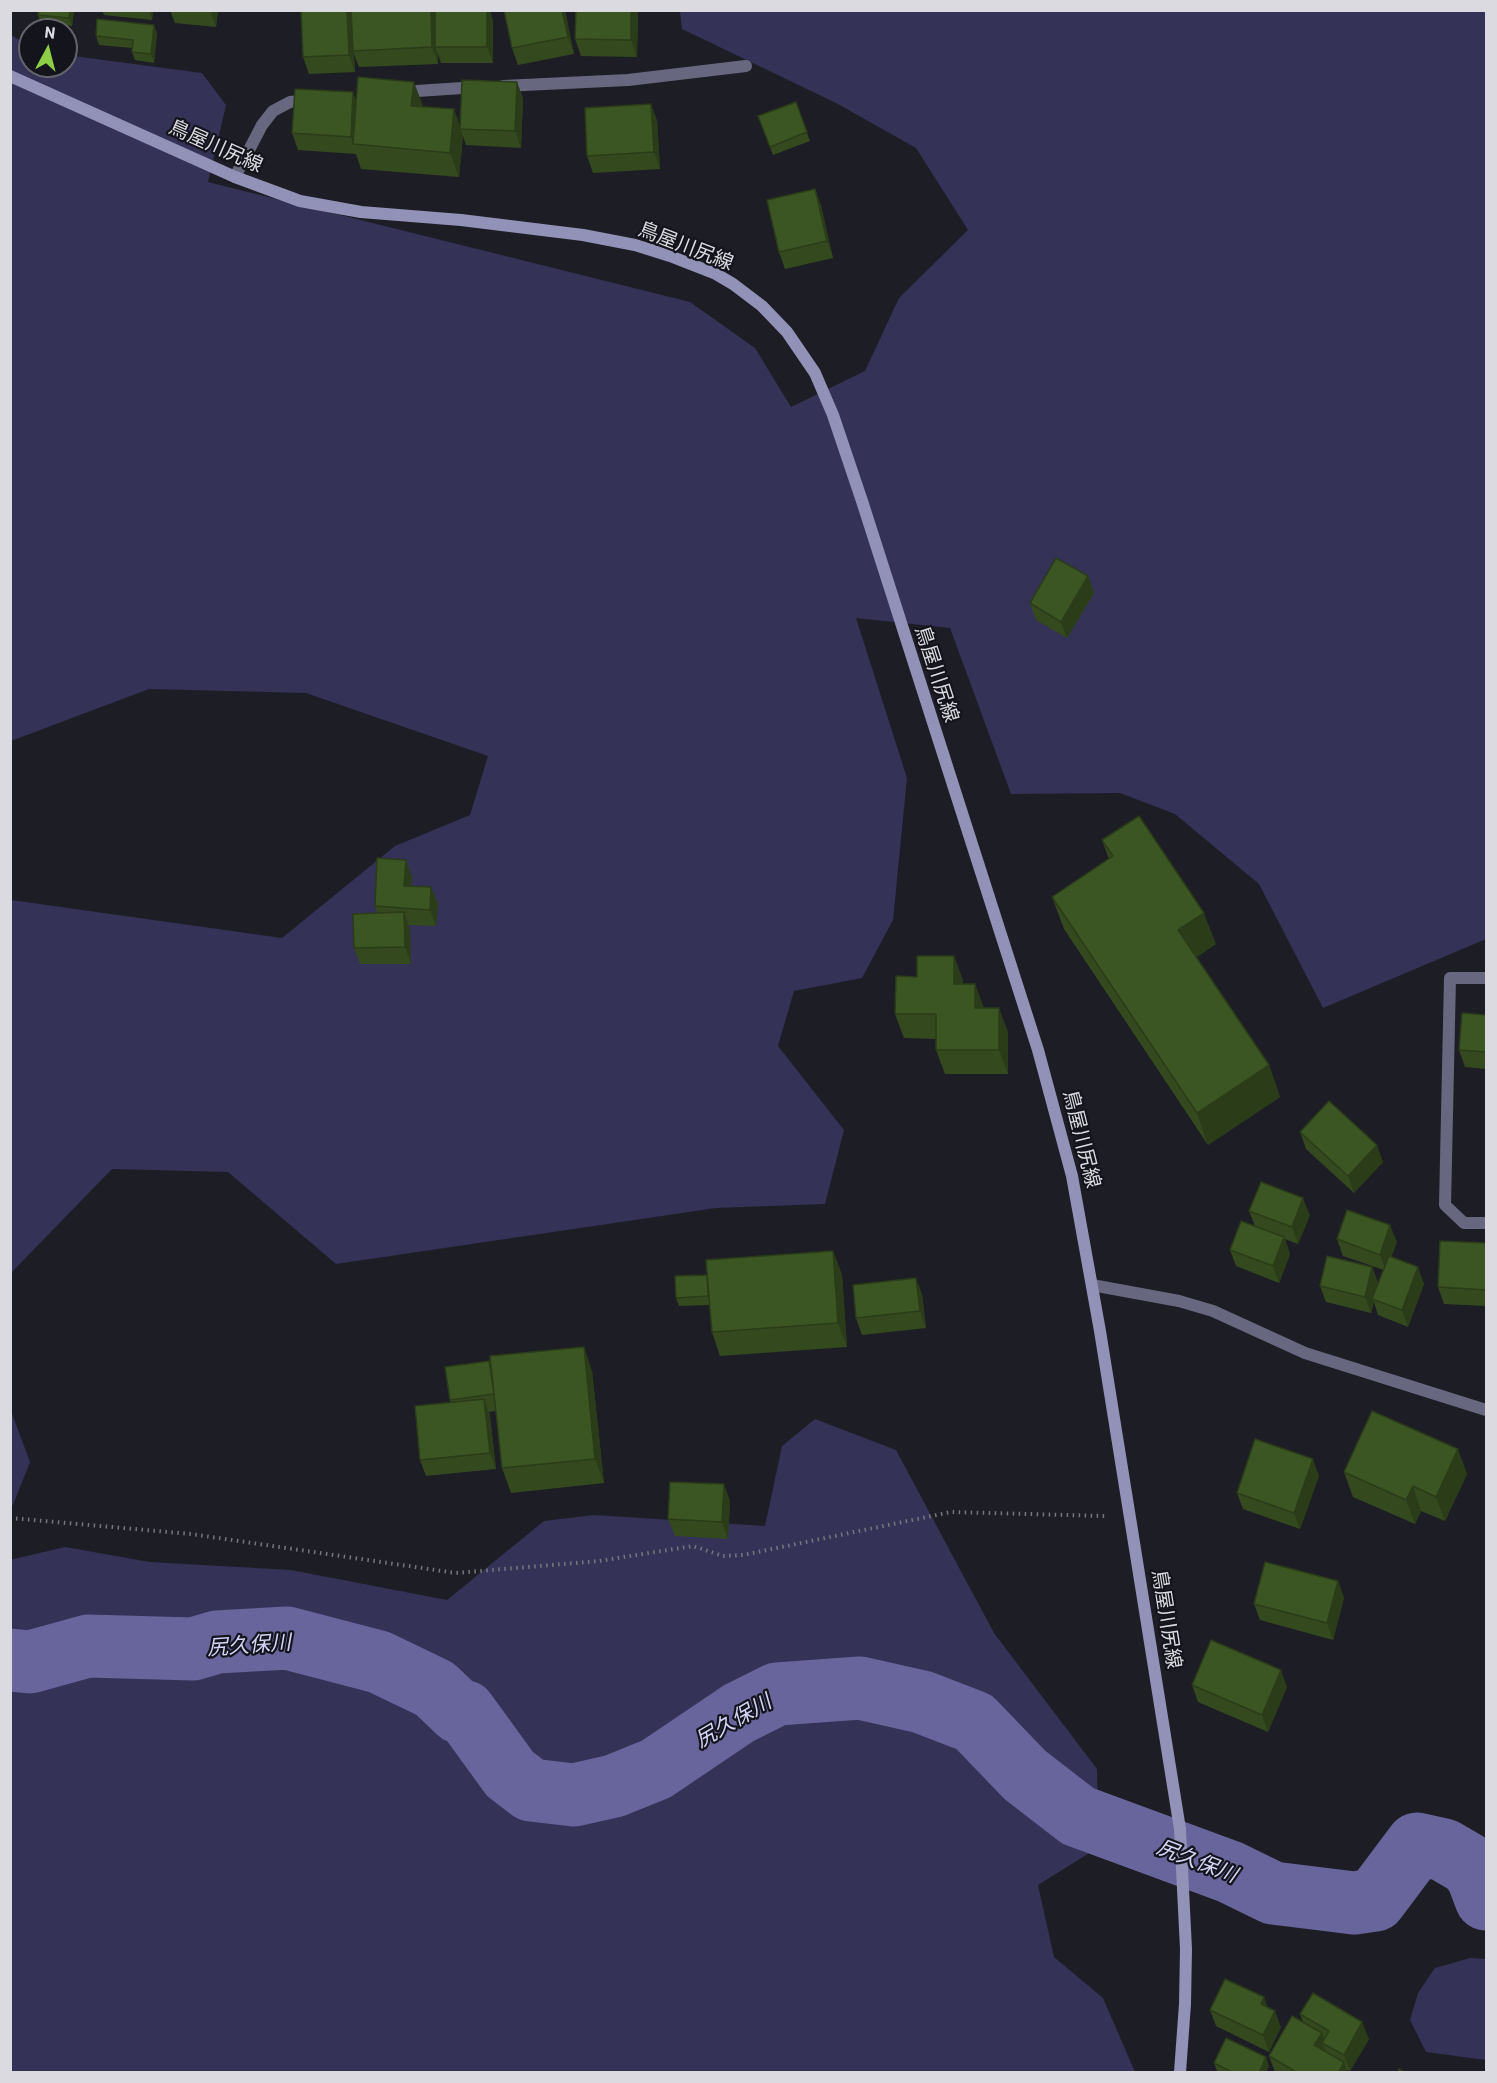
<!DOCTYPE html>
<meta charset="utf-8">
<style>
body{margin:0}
#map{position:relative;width:1497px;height:2083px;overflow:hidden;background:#1d1d25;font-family:Barlow,sans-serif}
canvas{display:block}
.frame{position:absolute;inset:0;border:12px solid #dadae0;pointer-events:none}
.north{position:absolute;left:18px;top:18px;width:60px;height:60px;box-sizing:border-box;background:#14141c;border:2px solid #63636a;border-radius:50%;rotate:7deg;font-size:16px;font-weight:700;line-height:24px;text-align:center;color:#dadae0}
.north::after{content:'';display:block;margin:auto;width:21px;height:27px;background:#8cce45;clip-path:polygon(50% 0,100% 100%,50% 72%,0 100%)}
</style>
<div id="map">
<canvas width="1497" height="2083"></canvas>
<div class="frame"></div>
<div class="north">N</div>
</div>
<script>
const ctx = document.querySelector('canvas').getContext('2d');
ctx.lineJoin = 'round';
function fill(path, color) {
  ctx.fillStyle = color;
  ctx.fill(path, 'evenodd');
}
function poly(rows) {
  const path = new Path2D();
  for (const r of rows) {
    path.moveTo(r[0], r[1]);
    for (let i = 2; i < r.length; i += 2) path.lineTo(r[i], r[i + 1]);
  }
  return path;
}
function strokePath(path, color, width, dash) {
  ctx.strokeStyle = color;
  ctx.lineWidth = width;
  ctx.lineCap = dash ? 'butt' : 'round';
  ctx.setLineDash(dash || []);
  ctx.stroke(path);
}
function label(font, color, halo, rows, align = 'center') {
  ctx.font = font + ' Barlow,"Noto Sans JP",sans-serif';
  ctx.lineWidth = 4.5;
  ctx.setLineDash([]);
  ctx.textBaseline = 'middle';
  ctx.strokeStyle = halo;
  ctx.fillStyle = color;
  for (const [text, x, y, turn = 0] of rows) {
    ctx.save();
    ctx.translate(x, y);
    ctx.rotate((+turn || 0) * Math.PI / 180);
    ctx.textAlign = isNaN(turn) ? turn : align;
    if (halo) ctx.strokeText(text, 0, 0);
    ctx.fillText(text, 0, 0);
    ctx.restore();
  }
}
const green = poly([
 [1308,10,1486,11,1486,939,1323,1008,1259,884,1175,814,1120,793,1011,794,950,628,856,618,907,778,893,920,862,978,794,991,778,1046,844,1130,825,1204,716,1208,336,1264,228,1172,112,1169,11,1273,11,900,282,938,395,846,470,815,488,756,306,693,149,689,11,741,10,34,30,47,30,66,66,66,66,55,202,73,226,105,208,182,690,302,755,348,791,407,865,371,899,298,968,230,916,148,836,103,682,29,680,11],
 [11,1411,30,1462,13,1505,10,1504],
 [815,1419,896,1450,994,1633,1097,1769,1099,1847,1038,1885,1054,1957,1103,1998,1135,2072,11,2072,10,1560,65,1547,150,1562,291,1570,447,1600,544,1521,594,1515,765,1526,782,1446],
 [1470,1958,1486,1959,1486,2060,1426,2052,1410,2020,1418,1993,1435,1968]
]);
const river = poly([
 [10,1660,30,1662,88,1646,193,1649,217,1642,287,1638,379,1662,435,1689,459,1712,465,1712,510,1774,531,1790,574,1795,614,1786,656,1769,739,1713,777,1694,860,1688,922,1702,974,1722,1025,1775,1078,1816,1230,1872,1273,1893,1354,1903,1375,1900,1417,1844,1444,1850,1468,1864,1477,1875,1486,1899]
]);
const path = poly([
 [10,1518,191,1534,456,1573,599,1561,693,1546,723,1556,743,1555,951,1512,1105,1516]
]);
const minor = poly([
 [503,86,628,80,746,66],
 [402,92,477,87],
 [235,177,262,125,273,111,290,102,310,100],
 [1486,978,1450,978,1445,1205,1464,1223,1486,1223],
 [1092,1285,1179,1301,1213,1311,1305,1353,1486,1410]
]);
const secondary = poly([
 [10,76,235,177,300,201,361,212,461,220,583,235,635,245,670,256,716,274,733,284,762,306,787,332,815,373,833,415,862,501,1038,1050,1072,1176,1100,1331,1180,1829,1186,1949,1185,2004,1180,2072]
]);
const wall = poly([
 [39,10,74,10,72,26,41,23,38,15],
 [102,10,153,10,152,20,104,15],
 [170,10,218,10,216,27,175,23],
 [435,10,490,10,493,21,493,63,441,63,438,54,438,64,359,67,354,54,355,72,309,74,303,57,351,14,435,14],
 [504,10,565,10,574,54,518,65,512,48],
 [576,10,638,10,637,57,581,56,575,39],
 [157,33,154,63,135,60,132,52,132,48,99,45,96,36],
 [517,82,523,99,521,148,466,145,463,136,459,177,361,169,356,154,298,150,292,133,356,100,454,109,460,127],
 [796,102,810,141,773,155,758,116],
 [651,104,657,121,660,169,593,173,587,156],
 [815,189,821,206,833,258,785,269,779,252],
 [1088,576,1094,593,1067,638,1036,620,1030,603],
 [1102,840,1216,944,1196,957,1269,1065,1280,1097,1208,1145,1064,929,1052,897,1109,859],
 [406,860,412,877,411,886,431,887,438,904,436,926,408,925,410,929,411,964,360,964,354,948,377,913,375,906],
 [954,956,963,981,963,984,975,984,983,1008,1008,1032,1008,1074,945,1074,936,1050,936,1039,904,1038,895,1014],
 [1486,1015,1486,1069,1465,1067,1459,1050],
 [1300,1132,1383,1162,1354,1193,1306,1149],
 [1249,1211,1310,1215,1298,1244,1285,1239,1290,1254,1279,1283,1236,1266,1230,1250,1255,1226],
 [1337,1239,1397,1242,1391,1257,1424,1284,1408,1327,1378,1315,1374,1302,1371,1313,1326,1302,1320,1286,1372,1267,1378,1283,1384,1270,1343,1256],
 [1486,1243,1486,1306,1444,1304,1438,1287],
 [833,1251,842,1275,847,1347,720,1356,712,1332,709,1305,679,1306,676,1298,707,1275],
 [922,1294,926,1328,862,1335,856,1318],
 [491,1368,592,1371,604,1483,511,1493,502,1468,496,1411,489,1412,490,1416,496,1469,426,1476,420,1460,451,1403,450,1400],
 [1344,1472,1467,1474,1445,1521,1421,1511,1415,1524,1353,1497],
 [1319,1476,1300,1529,1243,1509,1237,1493],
 [730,1501,728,1539,675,1536,668,1519],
 [1338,1581,1344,1598,1333,1640,1260,1620,1254,1604],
 [1192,1685,1287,1687,1268,1732,1198,1702],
 [1267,2007,1281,2027,1269,2052,1216,2026,1210,2010],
 [1300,2014,1369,2039,1350,2071,1347,2070,1348,2073,1275,2072,1269,2056,1303,2022],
 [1214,2063,1269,2066,1266,2073,1220,2073,1217,2071]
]);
const shadedWall = poly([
 [70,10,74,10,72,26,69,18],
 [149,10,153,10,152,20],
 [210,10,218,10,216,27],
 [347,10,350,10,352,18,353,51,354,54,355,72,349,55],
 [431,10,434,10,437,18,435,47,438,54,438,64,432,47],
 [487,10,490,10,493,21,493,63,487,47],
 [562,10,565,10,574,54,568,37],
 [631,10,638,10,637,57,631,40],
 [154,25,157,33,154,63,151,54],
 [414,82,423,106,420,130,411,106],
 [517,82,523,99,521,148,515,131],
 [353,92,359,108,353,144,351,137],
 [651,104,657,121,660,169,654,152],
 [454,109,463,136,459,177,450,153],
 [815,189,821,206,833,258,827,241],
 [1088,576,1094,593,1067,638,1061,622],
 [406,860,412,877,410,902,404,886],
 [431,887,438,904,436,926,430,910],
 [404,912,410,929,411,964,405,947],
 [1204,913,1216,944,1190,962,1178,930],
 [954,956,963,981,963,1008,954,984],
 [975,984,984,1008,975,1008],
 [999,1008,1008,1032,1008,1074,999,1050],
 [1269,1065,1280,1097,1208,1145,1197,1113],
 [1377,1145,1383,1162,1354,1193,1348,1176],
 [1303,1198,1310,1215,1298,1244,1292,1227],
 [1390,1225,1397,1242,1386,1271,1380,1255],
 [1284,1237,1290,1254,1279,1283,1273,1266],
 [833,1251,842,1275,847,1347,838,1323],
 [1372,1267,1378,1283,1372,1299,1374,1302,1371,1313,1365,1297],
 [1418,1267,1424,1284,1408,1327,1402,1310],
 [916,1278,922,1294,926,1328,920,1311],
 [584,1347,592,1371,604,1483,595,1459],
 [484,1399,490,1416,496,1469,490,1453],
 [1458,1449,1467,1474,1445,1521,1436,1497],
 [1313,1459,1319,1476,1300,1529,1294,1513],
 [724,1484,730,1501,728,1539,722,1522],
 [1413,1486,1421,1511,1415,1524,1406,1500],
 [1338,1581,1344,1598,1333,1640,1327,1623],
 [1281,1670,1287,1687,1268,1732,1262,1715],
 [1264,1997,1270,2014,1261,2004],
 [1275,2011,1281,2027,1269,2052,1263,2035],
 [1362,2022,1369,2039,1350,2071,1344,2055],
 [1322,2033,1326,2045,1322,2043,1326,2052,1314,2045],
 [1266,2057,1269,2066,1266,2073,1259,2073],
 [1344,2062,1348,2073,1338,2073]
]);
const building = poly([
 [39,10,70,10,69,18,38,15,39,10],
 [301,10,347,10,349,55,303,57,301,10],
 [351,10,431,10,432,47,353,51,351,10],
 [435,10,487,10,487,47,435,47,435,10],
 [504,10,562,10,568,37,512,48,504,10],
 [576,10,631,10,631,40,575,39,576,10],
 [97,19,154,25,151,54,132,52,133,40,96,36,97,19],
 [358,77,414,82,411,106,454,109,450,153,353,144,358,77],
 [462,80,517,82,515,131,460,129,462,80],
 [295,89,353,92,351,137,292,133,295,89],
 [796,102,807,132,770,147,758,116,796,102],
 [651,104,654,152,587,156,585,108,651,104],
 [815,189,827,241,779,252,767,200,815,189],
 [1056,558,1088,576,1061,622,1030,603,1056,558],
 [1139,816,1204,913,1178,930,1269,1065,1197,1113,1052,897,1113,856,1102,840,1139,816],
 [377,858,406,860,404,886,431,887,430,910,375,906,377,858],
 [404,912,405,947,354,948,353,914,404,912],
 [917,956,954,956,954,984,975,984,975,1008,999,1008,999,1050,936,1050,936,1014,895,1014,896,976,917,977,917,956],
 [1462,1013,1486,1015,1486,1052,1459,1050,1462,1013],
 [1329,1101,1377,1145,1348,1176,1300,1132,1329,1101],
 [1261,1182,1303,1198,1292,1227,1249,1211,1261,1182],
 [1347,1210,1390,1225,1380,1255,1337,1239,1347,1210],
 [1241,1221,1284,1237,1273,1266,1230,1250,1241,1221],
 [1440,1241,1486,1243,1486,1290,1438,1287,1440,1241],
 [833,1251,838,1323,712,1332,706,1260,833,1251],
 [1327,1256,1372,1267,1365,1297,1320,1286,1327,1256],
 [1389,1256,1418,1267,1402,1310,1372,1299,1389,1256],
 [707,1275,708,1296,676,1298,675,1276,707,1275],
 [916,1278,920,1311,856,1318,853,1285,916,1278],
 [584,1347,595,1459,502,1468,490,1356,584,1347],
 [489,1361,494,1394,450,1400,445,1367,489,1361],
 [484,1399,490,1453,420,1460,415,1406,484,1399],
 [1372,1411,1458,1449,1436,1497,1413,1486,1406,1500,1344,1472,1372,1411],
 [1255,1439,1313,1459,1294,1513,1237,1493,1255,1439],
 [670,1482,724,1484,722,1522,668,1519,670,1482],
 [1265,1562,1338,1581,1327,1623,1254,1604,1265,1562],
 [1211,1640,1281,1670,1262,1715,1192,1685,1211,1640],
 [1225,1979,1264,1997,1261,2004,1275,2011,1263,2035,1210,2010,1225,1979],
 [1313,1993,1362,2022,1344,2055,1322,2043,1329,2031,1300,2014,1313,1993],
 [1292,2016,1322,2033,1314,2045,1344,2062,1338,2073,1298,2073,1269,2056,1292,2016],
 [1226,2038,1266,2057,1259,2073,1234,2073,1214,2063,1226,2038],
 [1399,2069,1406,2073,1398,2073,1399,2069]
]);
const streetNames = [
 ["鳥屋川尻線",216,146,24],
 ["鳥屋川尻線",686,246,21],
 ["鳥屋川尻線",937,674,72],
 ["鳥屋川尻線",1082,1139,76],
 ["鳥屋川尻線",1167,1619,81]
];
const waterNames = [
 ["尻久保川",249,1645,-4],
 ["尻久保川",733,1721,-30],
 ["尻久保川",1197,1861,21]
];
fill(green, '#343257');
strokePath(river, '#67659b', 63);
strokePath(path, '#77777e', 4, [1.5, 4.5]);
strokePath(minor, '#67687f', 12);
strokePath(secondary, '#9292b8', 12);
fill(wall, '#344a1e');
fill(shadedWall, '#2a3c18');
fill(building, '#3c5623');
strokePath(building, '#2a3c18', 1.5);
label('20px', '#dadae0', '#14141c', streetNames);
label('italic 21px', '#d4d5f6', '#14141c', waterNames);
</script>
